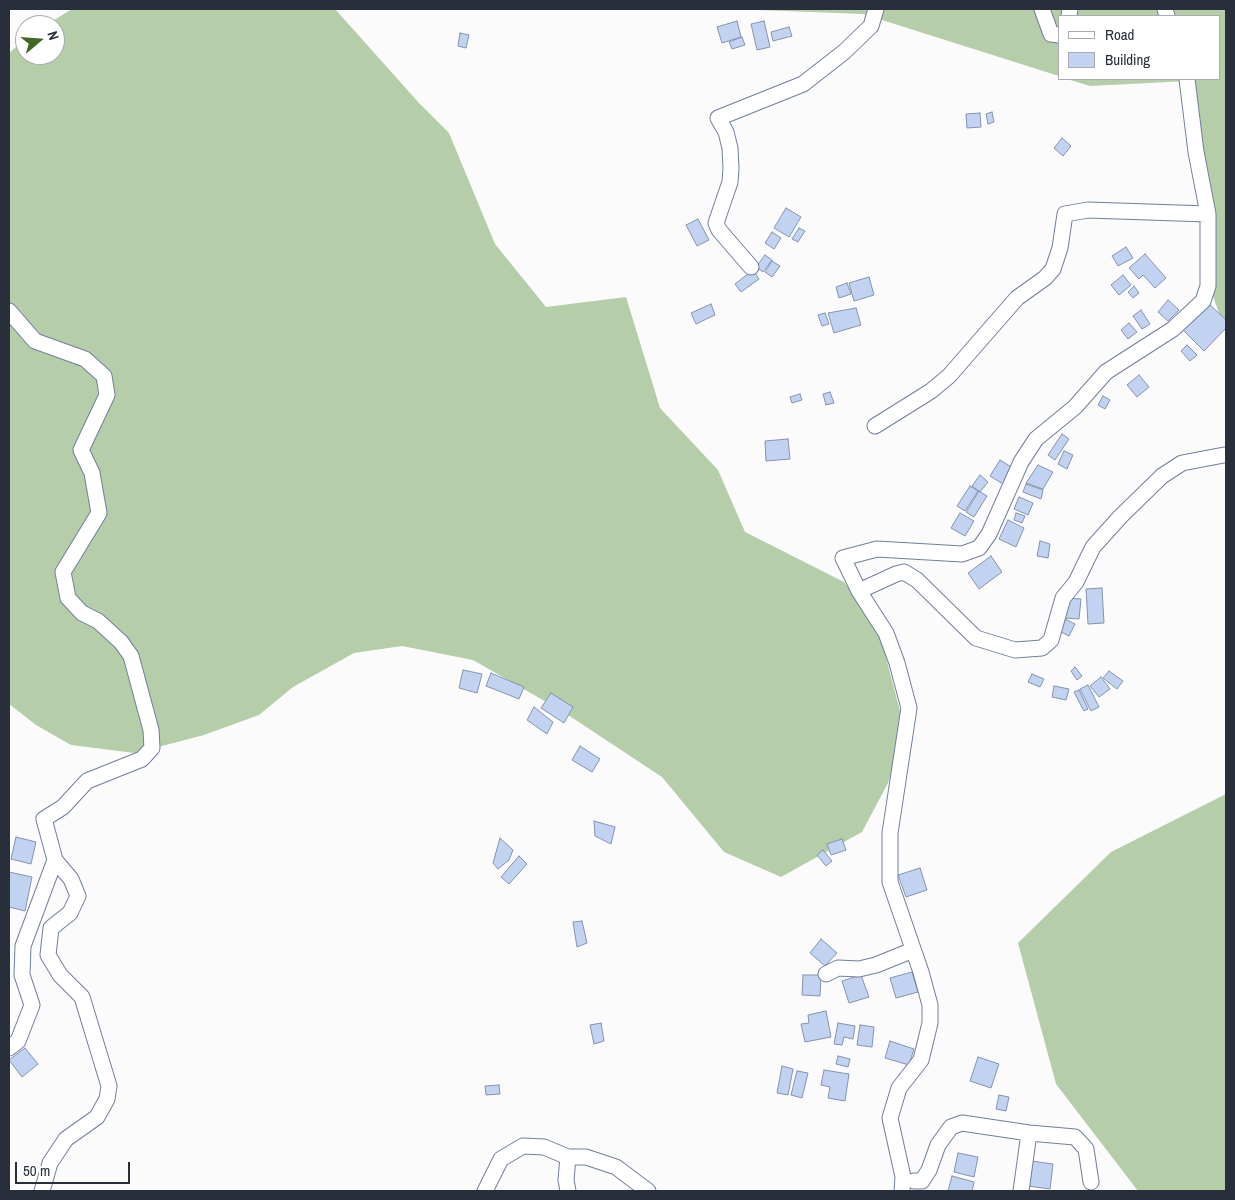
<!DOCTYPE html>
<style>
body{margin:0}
#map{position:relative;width:1235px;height:1200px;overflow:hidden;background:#fbfbfb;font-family:"Archivo Narrow",sans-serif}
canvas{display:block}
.frame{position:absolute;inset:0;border:10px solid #282e3a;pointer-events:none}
.legend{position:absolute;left:1058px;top:15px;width:162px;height:65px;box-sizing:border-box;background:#fff;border:1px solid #a9abb0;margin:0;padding:6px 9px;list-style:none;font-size:15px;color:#282e3a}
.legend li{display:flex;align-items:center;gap:10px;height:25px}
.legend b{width:25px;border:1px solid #a9abb0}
.north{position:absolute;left:15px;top:15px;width:50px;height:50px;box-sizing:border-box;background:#fff;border:1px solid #a9abb0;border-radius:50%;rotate:72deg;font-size:14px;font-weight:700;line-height:20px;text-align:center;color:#282e3a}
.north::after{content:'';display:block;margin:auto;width:18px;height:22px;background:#416823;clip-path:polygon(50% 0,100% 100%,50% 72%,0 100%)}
.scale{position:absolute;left:15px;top:1162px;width:115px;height:22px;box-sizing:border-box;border:2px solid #282e3a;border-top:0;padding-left:6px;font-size:15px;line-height:18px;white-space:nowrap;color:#282e3a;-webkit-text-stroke:4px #fff;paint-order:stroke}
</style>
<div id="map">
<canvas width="1235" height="1200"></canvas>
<div class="frame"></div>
<ul class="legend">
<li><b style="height:6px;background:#fff"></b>Road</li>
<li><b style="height:14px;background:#c2d2f1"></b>Building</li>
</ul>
<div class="north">N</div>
<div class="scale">50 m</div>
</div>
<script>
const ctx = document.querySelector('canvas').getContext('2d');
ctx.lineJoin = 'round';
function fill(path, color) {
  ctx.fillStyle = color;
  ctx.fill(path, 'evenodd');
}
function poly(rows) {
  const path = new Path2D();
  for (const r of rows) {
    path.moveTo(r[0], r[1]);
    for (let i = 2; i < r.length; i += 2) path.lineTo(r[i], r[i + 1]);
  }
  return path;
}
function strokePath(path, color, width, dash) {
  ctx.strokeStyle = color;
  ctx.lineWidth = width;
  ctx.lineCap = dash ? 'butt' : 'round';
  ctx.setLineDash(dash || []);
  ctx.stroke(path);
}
const forest = poly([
 [72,9,335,9,419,103,449,133,495,244,546,307,626,297,660,408,718,470,745,532,844,582,878,627,905,730,888,783,862,832,781,877,724,852,662,777,562,711,473,660,402,646,354,653,293,687,259,715,204,735,135,753,71,745,36,725,9,704,9,53,25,39,25,55,55,55,55,25,46,25],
 [733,9,1226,9,1226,334,1211,290,1188,81,1090,86,1067,79,1219,79,1219,16,1059,16,1059,76,863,14],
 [1226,794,1226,1191,1138,1191,1056,1084,1018,943,1111,852]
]);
const building = poly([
 [737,21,741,37,722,43,717,27,737,21],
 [764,21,770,47,757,50,751,24,764,21],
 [789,27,792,36,773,41,771,32,789,27],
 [460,33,469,35,466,48,458,46,460,33],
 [742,37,745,45,732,49,729,42,742,37],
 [992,112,994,122,988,124,986,114,992,112],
 [980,113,981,127,967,128,966,114,980,113],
 [1062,138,1071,146,1063,156,1054,148,1062,138],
 [786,208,801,217,789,237,774,228,786,208],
 [698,219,709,240,697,246,686,225,698,219],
 [799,228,805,231,798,242,792,239,799,228],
 [772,232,781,238,774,249,765,243,772,232],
 [1126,247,1133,258,1118,266,1112,256,1126,247],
 [1145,254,1166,278,1155,288,1143,275,1139,279,1129,268,1145,254],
 [765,255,772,260,763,272,756,267,765,255],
 [772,261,780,266,772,277,765,272,772,261],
 [753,270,759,279,741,292,735,284,753,270],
 [1123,275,1131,285,1119,295,1111,285,1123,275],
 [869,277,874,295,854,301,849,283,869,277],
 [847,283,851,294,839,298,836,287,847,283],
 [1134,286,1139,293,1133,298,1128,292,1134,286],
 [1168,300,1179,310,1168,321,1158,312,1168,300],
 [1208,303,1226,320,1226,328,1204,351,1182,329,1208,303],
 [711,304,715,315,696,324,691,313,711,304],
 [856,308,861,325,834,333,828,313,856,308],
 [1141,310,1150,324,1142,329,1133,316,1141,310],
 [825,313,829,324,822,326,818,315,825,313],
 [1129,323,1137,332,1128,339,1121,330,1129,323],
 [1187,345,1197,355,1190,361,1181,351,1187,345],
 [1139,375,1149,387,1137,397,1127,385,1139,375],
 [830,392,834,403,826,405,823,394,830,392],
 [800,394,802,400,792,403,790,397,800,394],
 [1103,396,1110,400,1105,409,1098,405,1103,396],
 [1062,434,1069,439,1055,460,1048,455,1062,434],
 [788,439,790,459,766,461,765,441,788,439],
 [1064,451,1073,455,1067,469,1058,464,1064,451],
 [1000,460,1013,468,1003,484,990,476,1000,460],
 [1038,465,1053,472,1043,489,1026,483,1038,465],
 [980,475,988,482,980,492,972,486,980,475],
 [1026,484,1043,490,1041,499,1023,492,1026,484],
 [970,486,978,491,965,511,957,506,970,486],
 [979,491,987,496,974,517,966,512,979,491],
 [1019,497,1033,503,1028,515,1014,509,1019,497],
 [960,513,974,521,965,536,951,528,960,513],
 [1016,513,1025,516,1022,523,1014,520,1016,513],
 [1008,520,1024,528,1016,547,999,539,1008,520],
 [1040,541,1050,544,1048,558,1037,556,1040,541],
 [991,556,1002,572,979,589,968,573,991,556],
 [1102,588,1104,623,1088,624,1086,589,1102,588],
 [1066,598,1081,599,1079,619,1064,618,1066,598],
 [1065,619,1075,624,1069,636,1059,631,1065,619],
 [1075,667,1082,676,1077,680,1071,671,1075,667],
 [463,670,482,674,477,693,459,688,463,670],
 [1109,671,1123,681,1117,689,1103,678,1109,671],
 [491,673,524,687,519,699,486,686,491,673],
 [1032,674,1044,679,1040,687,1028,682,1032,674],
 [1101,677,1110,689,1099,697,1090,686,1101,677],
 [1088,685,1099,707,1091,711,1080,689,1088,685],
 [1054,686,1069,689,1066,700,1052,697,1054,686],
 [1079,690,1088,709,1084,711,1074,692,1079,690],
 [551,693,573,707,564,723,541,708,551,693],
 [534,707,553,722,547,734,527,720,534,707],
 [580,746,600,759,592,772,572,760,580,746],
 [594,821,615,827,611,844,595,836,594,821],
 [16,837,36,842,31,864,11,859,16,837],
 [500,838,513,850,509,860,498,869,493,863,500,838],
 [842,839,846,850,831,855,827,844,842,839],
 [823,850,832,861,826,866,817,855,823,850],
 [519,856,527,864,509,884,501,877,519,856],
 [920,868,927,890,906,897,898,875,920,868],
 [9,872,32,877,25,911,9,907,9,872],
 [582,921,587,943,577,947,573,922,582,921],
 [821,939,837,953,825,966,810,953,821,939],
 [912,972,918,992,896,998,890,978,912,972],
 [803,975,821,975,820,996,802,995,803,975],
 [861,975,869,997,849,1003,842,981,861,975],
 [826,1011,831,1037,805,1042,801,1024,809,1023,808,1015,826,1011],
 [601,1023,604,1041,594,1044,590,1025,601,1023],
 [838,1023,855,1026,853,1039,844,1037,842,1045,834,1044,838,1023],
 [860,1025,874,1027,872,1047,857,1045,860,1025],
 [890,1041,914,1049,909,1065,885,1058,890,1041],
 [25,1048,38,1064,22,1077,9,1060,25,1048],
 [838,1056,850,1059,848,1067,836,1064,838,1056],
 [978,1057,999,1064,991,1088,970,1081,978,1057],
 [782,1066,793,1069,788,1095,777,1093,782,1066],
 [824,1070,849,1074,845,1101,828,1098,830,1087,821,1085,824,1070],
 [797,1071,808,1073,802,1098,791,1095,797,1071],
 [499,1085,500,1094,486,1095,485,1086,499,1085],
 [999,1095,1009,1097,1006,1111,996,1109,999,1095],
 [958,1153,978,1157,974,1177,954,1172,958,1153],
 [1031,1161,1053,1164,1050,1189,1028,1186,1031,1161],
 [952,1176,974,1182,972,1191,948,1191,952,1176]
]);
const minor = poly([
 [1042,9,1051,34,1059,35],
 [1165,9,1167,16],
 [1069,16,1070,9],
 [751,267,719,230,716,223,730,182,731,168,730,148,726,132,718,118,803,84,844,52,871,26,876,9],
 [9,311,35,341,85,359,104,376,107,395,81,450,92,473,99,513,63,572,68,598,82,613,98,621,121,642,131,656,151,730,152,748,142,759,87,781,63,807,44,819,55,860,71,879,78,896,70,913,51,928,48,955,60,975,82,997,109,1086,107,1099,97,1117,66,1139,50,1163,42,1191],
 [875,426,931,391,949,376,1017,298,1045,278,1053,269,1060,248,1065,214,1088,210,1208,214],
 [859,591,896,574,904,572,917,580,976,638,1015,650,1042,648,1051,640,1063,598,1076,582,1093,547,1120,517,1162,476,1182,463,1224,455],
 [826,974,838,968,859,969,876,965,913,950],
 [9,1048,18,1041,32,1005,22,975,23,946,55,860],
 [1029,1133,1075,1137,1086,1149,1091,1182],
 [914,1181,922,1181,929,1170,938,1145,951,1127,962,1123,1029,1133,1021,1191],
 [485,1191,501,1159,523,1146,544,1147,568,1157,586,1157,616,1167,648,1191],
 [568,1191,566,1180,568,1157],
 [902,1191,903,1177,890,1118,899,1088,921,1060,930,1023,930,1005,921,972,890,882,890,833,909,708,897,663,886,633,859,591,843,558,877,549,962,554,979,548,989,534,1021,462,1036,439,1075,407,1106,372,1173,329,1203,301,1208,286,1208,214,1196,152,1187,79]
]);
fill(forest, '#b5cda8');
fill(building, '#c2d2f1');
strokePath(building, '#8393af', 1);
strokePath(minor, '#707f9b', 17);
strokePath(minor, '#fff', 15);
</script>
